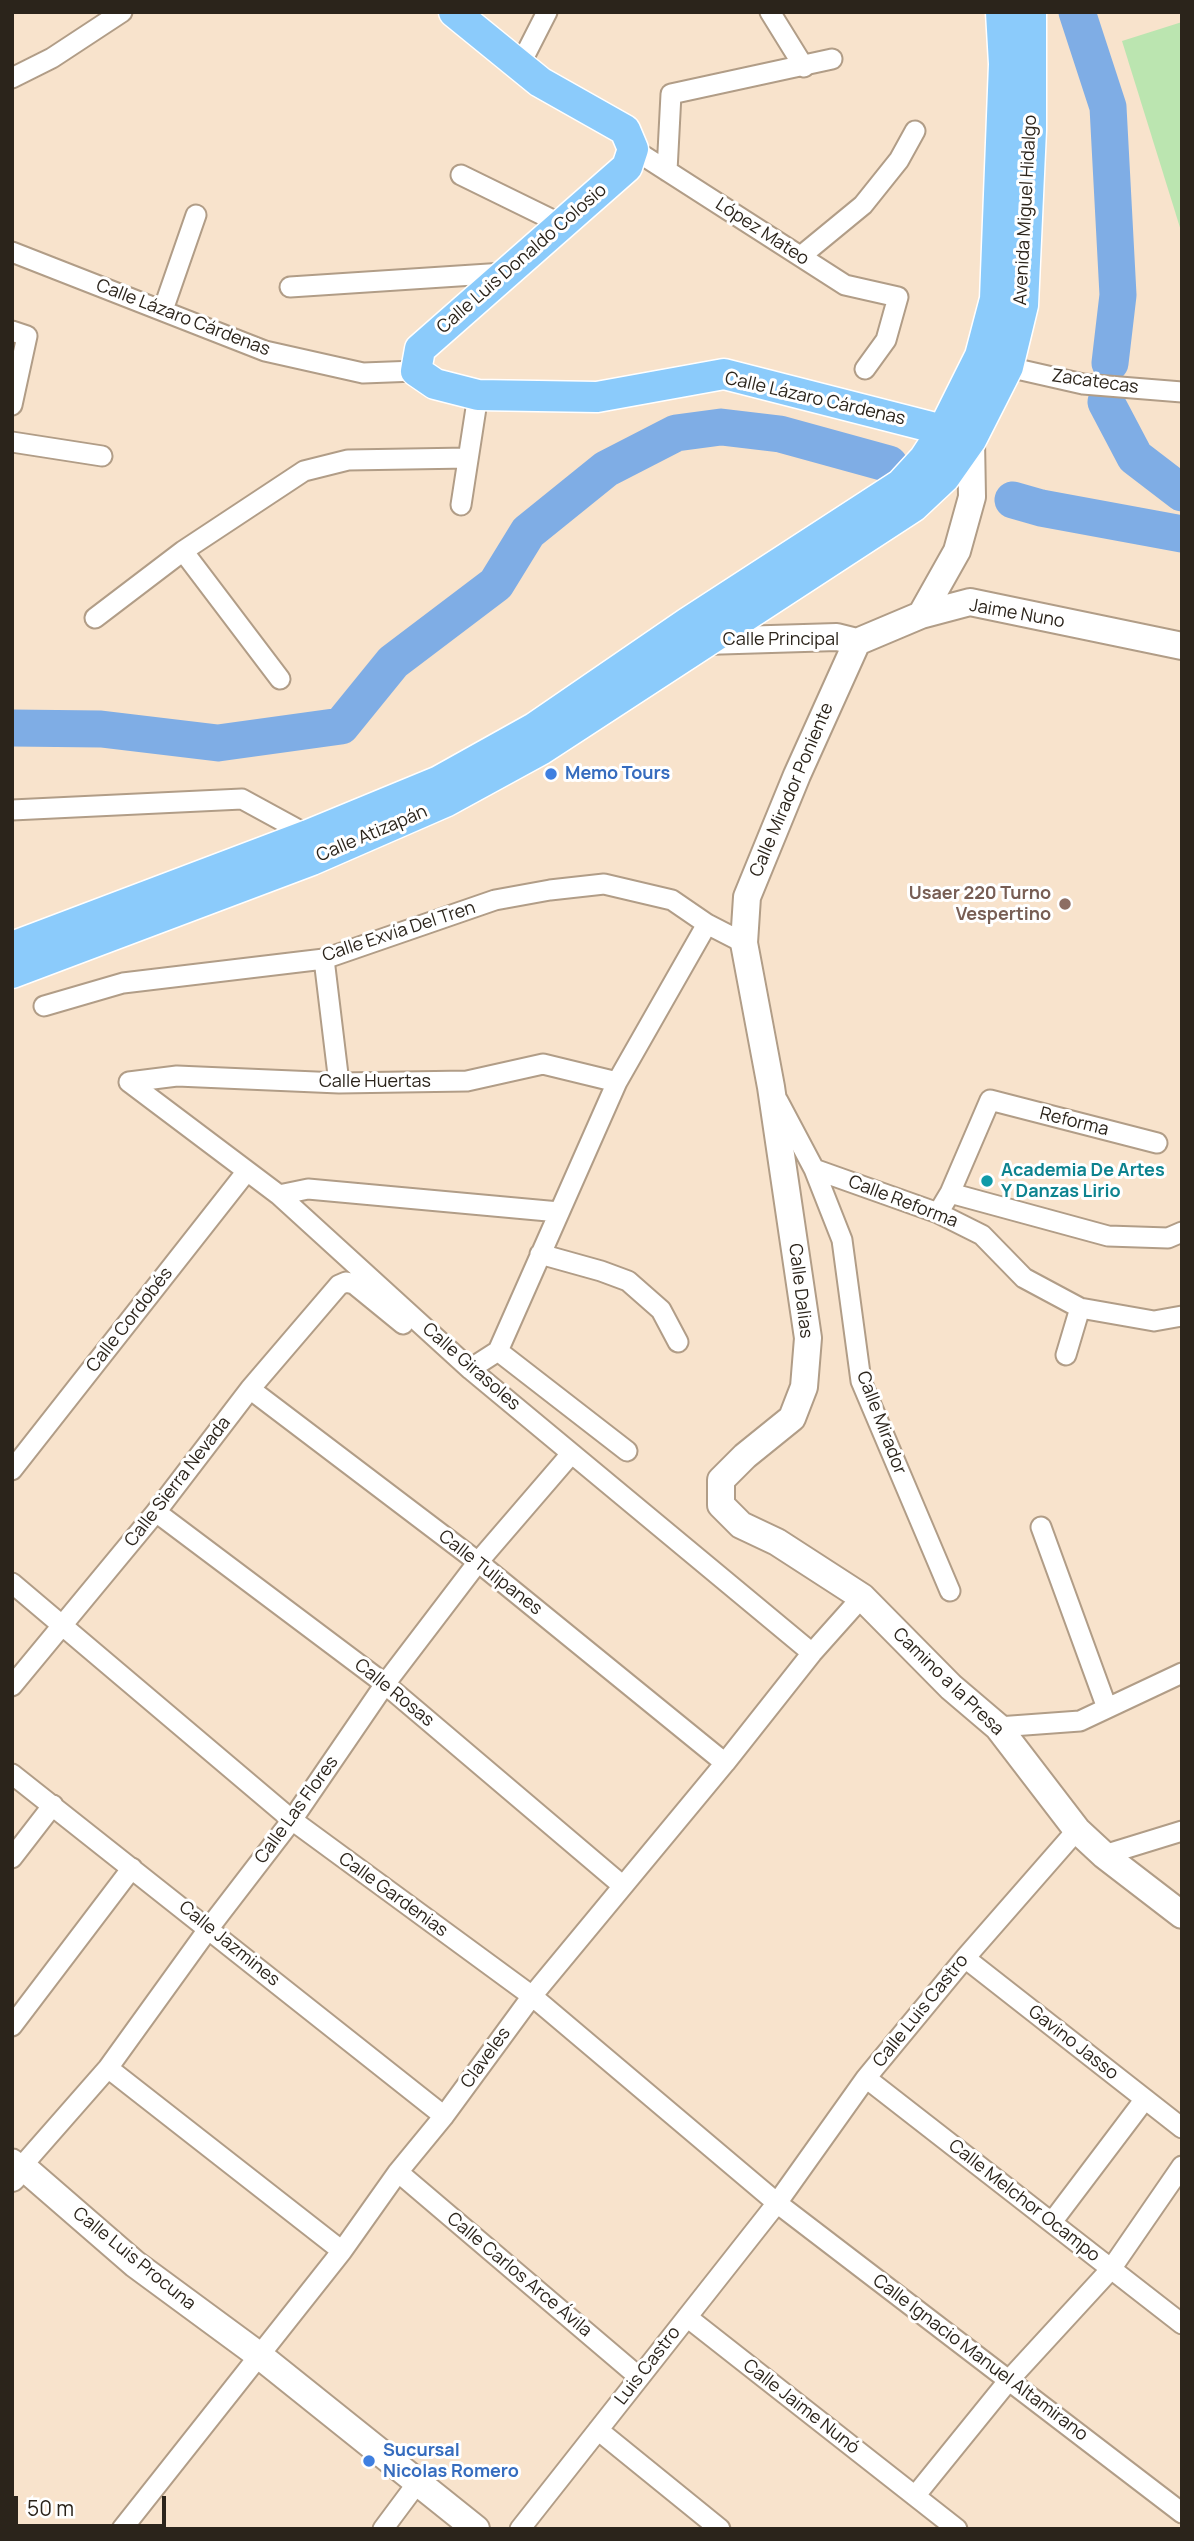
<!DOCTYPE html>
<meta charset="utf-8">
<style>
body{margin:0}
#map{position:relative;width:1194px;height:2541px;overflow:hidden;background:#f8e3cc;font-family:Manrope,sans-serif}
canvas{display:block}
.frame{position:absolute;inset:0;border:14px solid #2b241b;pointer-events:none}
.scale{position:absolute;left:14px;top:2496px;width:152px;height:32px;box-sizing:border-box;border:4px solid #2b241b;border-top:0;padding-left:9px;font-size:21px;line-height:24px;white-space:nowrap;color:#2b241b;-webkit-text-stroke:5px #fff;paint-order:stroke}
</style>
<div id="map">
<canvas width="1194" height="2541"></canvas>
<div class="frame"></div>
<div class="scale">50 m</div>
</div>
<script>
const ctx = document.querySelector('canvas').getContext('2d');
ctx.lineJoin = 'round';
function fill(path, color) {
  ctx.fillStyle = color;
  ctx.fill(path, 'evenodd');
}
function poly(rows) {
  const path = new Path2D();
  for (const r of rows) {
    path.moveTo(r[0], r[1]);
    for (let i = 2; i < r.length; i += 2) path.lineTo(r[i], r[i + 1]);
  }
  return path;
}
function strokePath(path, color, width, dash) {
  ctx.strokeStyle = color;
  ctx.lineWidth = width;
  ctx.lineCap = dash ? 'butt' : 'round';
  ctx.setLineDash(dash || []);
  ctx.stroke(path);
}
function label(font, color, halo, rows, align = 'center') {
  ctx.font = font + ' Manrope,sans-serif';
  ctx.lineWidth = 6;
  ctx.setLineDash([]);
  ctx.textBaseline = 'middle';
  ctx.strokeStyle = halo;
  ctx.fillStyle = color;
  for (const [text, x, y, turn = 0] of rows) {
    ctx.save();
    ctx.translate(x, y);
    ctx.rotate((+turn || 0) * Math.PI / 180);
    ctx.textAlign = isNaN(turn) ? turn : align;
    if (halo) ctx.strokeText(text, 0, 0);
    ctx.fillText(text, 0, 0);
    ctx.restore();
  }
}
const green = poly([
 [1182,22,1182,234,1122,41]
]);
const river = poly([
 [1077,12,1108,107,1118,295,1110,363],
 [1106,402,1135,457,1182,493],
 [1013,500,1041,508,1182,534],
 [12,728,101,729,218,743,341,726,393,662,496,584,528,532,606,469,676,433,721,427,780,434,889,464]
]);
const street = poly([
 [770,12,804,67],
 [520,65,547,12],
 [12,78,52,58,122,12],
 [633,149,845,285,898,297,886,340,865,369],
 [667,171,671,94,832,59],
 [461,175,561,224],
 [12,252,265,351,363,373,416,371],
 [801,256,863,205,899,160,915,131],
 [290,287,504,273],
 [163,310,196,215],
 [12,331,27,336,12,405],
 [1008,367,1083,384,1182,392],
 [12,442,102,456],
 [461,505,478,395],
 [183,551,280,679],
 [95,618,183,551,304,471,348,460,468,458],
 [12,810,242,799,308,835],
 [324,959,339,1083],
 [44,1006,123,983,324,959,495,900,550,890,604,884,672,900,707,924,744,943],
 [129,1082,279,1195,470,1369,812,1653],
 [129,1082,177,1076,339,1083,467,1081,543,1064,617,1082],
 [778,1101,814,1169,842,1240,861,1381,950,1591],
 [814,1169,938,1213,982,1235,1024,1278,1080,1308,1154,1321,1182,1316],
 [950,1193,1108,1236,1168,1238,1182,1232],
 [279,1195,308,1189,559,1212],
 [938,1213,950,1193,990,1100,1157,1143],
 [540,1254,601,1271,628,1281,661,1310,678,1342],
 [498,1351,627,1451],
 [1066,1355,1080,1308],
 [470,1369,498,1351,617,1082,707,924],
 [250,1389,478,1562,725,1763],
 [12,1470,247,1171],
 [156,1512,385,1684,623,1886],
 [1041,1527,1107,1708],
 [12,1583,292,1820,532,1996,777,2203,1182,2513],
 [12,1686,156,1512,250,1389,339,1285,346,1282,354,1284,403,1324],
 [998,1727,1080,1721,1182,1673],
 [12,1774,444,2116],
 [1104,1855,1182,1831],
 [12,1858,53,1805],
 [965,1958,1182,2128],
 [12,2026,132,1868],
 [108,2068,342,2251],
 [866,2078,1182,2324],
 [13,2159,22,2166,108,2068,209,1928,292,1820,385,1684,478,1562,571,1454],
 [398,2172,639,2377],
 [1052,2222,1145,2099],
 [687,2317,957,2529],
 [598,2430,720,2529],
 [915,2496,1009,2380,1111,2269,1182,2166],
 [122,2529,342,2251,398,2172,444,2116,532,1996,725,1763,812,1653,862,1597],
 [383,2529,418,2482],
 [520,2529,777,2203,866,2078,965,1958,1077,1830]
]);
const secondary = poly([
 [921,615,957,551,972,497,971,440],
 [705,641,837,637,857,642],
 [857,642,797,775,747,897,744,943,771,1087,808,1338,804,1387,792,1418,745,1456,721,1480,721,1505,741,1525,777,1542,862,1597,951,1687,998,1727,1077,1830,1104,1855,1182,1915],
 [857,642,921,615,970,602,1182,646],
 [12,2178,22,2166,135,2264,260,2356,476,2529]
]);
const primary = poly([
 [454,12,540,82,625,130,633,149,627,167,420,349,416,371,435,384,478,395,597,397,724,374,943,430],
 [12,947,308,835,439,781,534,728,687,623,901,484,924,459,943,430,980,356,995,299,1004,64,1001,12],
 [12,973,312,860,445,802,542,749,913,507,945,477,971,440,1008,367,1023,305,1031,130,1031,12]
]);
const markers = [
 [551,774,7,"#3f7fe0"],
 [1065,904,7,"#8d6e63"],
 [987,1181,7,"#0f9aa8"],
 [369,2461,7,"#3f7fe0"]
];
const streetNames = [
 ["Avenida Miguel Hidalgo",1026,210,-87],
 ["López Mateo",762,232,33],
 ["Calle Luis Donaldo Colosio",522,259,-41],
 ["Calle Lázaro Cárdenas",183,318,21],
 ["Zacatecas",1095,382,8],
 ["Calle Lázaro Cárdenas",815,399,13],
 ["Jaime Nuno",1017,614,10],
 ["Calle Principal",781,640],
 ["Calle Mirador Poniente",792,790,-67],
 ["Calle Atizapán",372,834,-23],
 ["Calle Exvía Del Tren",399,932,-18],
 ["Calle Huertas",375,1082],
 ["Reforma",1074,1122,14],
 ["Calle Reforma",903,1202,21],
 ["Calle Dalias",800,1291,83],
 ["Calle Cordobés",130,1320,-52],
 ["Calle Girasoles",471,1367,41],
 ["Calle Mirador",881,1423,69],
 ["Calle Sierra Nevada",178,1482,-52],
 ["Calle Tulipanes",490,1573,38],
 ["Camino a la Presa",948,1682,44],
 ["Calle Rosas",394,1693,39],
 ["Calle Las Flores",297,1810,-54],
 ["Calle Gardenias",393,1895,36],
 ["Calle Jazmines",229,1944,39],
 ["Calle Luis Castro",921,2011,-51],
 ["Gavino Jasso",1073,2043,38],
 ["Claveles",486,2058,-54],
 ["Calle Melchor Ocampo",1024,2201,38],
 ["Calle Luis Procuna",134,2259,39],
 ["Calle Carlos Arce Ávila",519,2275,40],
 ["Calle Ignacio Manuel Altamirano",980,2358,37],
 ["Luis Castro",648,2366,-52],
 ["Calle Jaime Nunó",801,2407,38]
];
const shopNames = [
 ["Memo Tours",565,774],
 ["Sucursal",383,2451],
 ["Nicolas Romero",383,2472]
];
const educationNames = [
 ["Usaer 220 Turno",1051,894],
 ["Vespertino",1051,915]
];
const cultureNames = [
 ["Academia De Artes",1001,1171],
 ["Y Danzas Lirio",1001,1192]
];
fill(green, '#bbe5b0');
strokePath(river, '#7fade5', 37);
strokePath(street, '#b19d87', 23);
strokePath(secondary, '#b19d87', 30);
strokePath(primary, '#fff', 33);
strokePath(street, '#fff', 19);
strokePath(secondary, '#fff', 26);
strokePath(primary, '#8bcbfb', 30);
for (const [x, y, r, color] of markers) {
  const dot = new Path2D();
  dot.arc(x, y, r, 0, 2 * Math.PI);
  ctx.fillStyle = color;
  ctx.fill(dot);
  strokePath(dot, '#fff', 2.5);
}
label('18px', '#2b241b', '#fff', streetNames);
label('bold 18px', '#366cbe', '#fff', shopNames, 'left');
label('bold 18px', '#785e54', '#fff', educationNames, 'right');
label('bold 18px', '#0d838f', '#fff', cultureNames, 'left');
</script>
